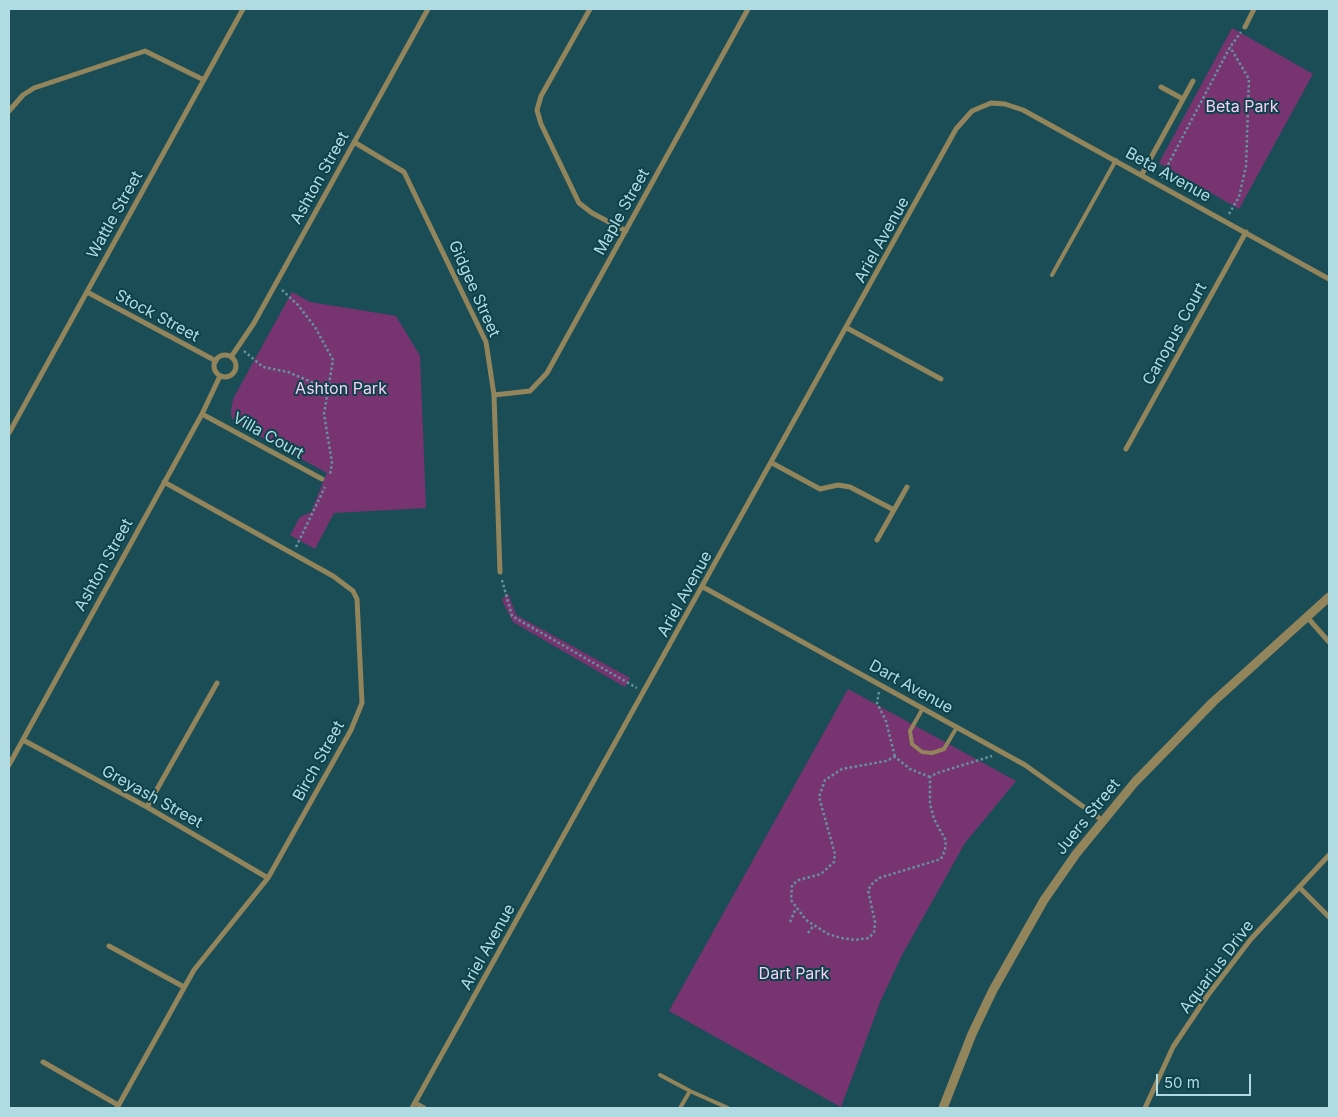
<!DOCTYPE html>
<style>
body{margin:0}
#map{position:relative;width:1338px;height:1117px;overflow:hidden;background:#1b4d56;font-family:Inter,sans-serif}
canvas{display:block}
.frame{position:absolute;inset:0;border:10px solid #b1dbe3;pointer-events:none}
.scale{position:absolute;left:1156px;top:1074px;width:95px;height:22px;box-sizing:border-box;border:2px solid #b1dbe3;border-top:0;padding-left:6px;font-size:15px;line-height:18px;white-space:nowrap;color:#b1dbe3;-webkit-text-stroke:4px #0e424b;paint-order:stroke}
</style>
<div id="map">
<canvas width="1338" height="1117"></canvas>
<div class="frame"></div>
<div class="scale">50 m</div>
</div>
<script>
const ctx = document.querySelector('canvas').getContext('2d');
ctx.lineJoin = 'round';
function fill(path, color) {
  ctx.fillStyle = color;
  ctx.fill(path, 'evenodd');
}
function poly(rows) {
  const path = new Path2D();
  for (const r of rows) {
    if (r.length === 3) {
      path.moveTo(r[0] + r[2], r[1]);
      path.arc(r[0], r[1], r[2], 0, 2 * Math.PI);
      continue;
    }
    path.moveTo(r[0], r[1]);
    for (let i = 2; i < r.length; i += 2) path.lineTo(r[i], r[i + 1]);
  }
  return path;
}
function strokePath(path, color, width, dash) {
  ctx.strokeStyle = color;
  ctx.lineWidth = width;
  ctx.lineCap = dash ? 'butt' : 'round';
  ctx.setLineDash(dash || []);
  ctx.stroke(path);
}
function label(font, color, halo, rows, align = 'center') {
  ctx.font = font + ' Inter,sans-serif';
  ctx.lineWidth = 4;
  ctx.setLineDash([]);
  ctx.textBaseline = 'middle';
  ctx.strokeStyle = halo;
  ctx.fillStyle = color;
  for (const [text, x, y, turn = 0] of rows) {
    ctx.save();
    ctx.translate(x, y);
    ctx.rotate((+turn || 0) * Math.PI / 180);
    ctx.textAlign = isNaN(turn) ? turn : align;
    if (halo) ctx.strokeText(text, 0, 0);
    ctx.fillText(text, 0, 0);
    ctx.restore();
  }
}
const green = poly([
 [1232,28,1313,74,1239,209,1159,163],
 [292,292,310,302,396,316,420,356,426,508,334,513,315,549,290,535,300,517,311,512,327,473,241,426,232,418,231,412,233,399],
 [508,593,516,615,630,678,625,687,513,622,502,600],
 [848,689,1016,781,965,843,902,955,881,1000,841,1107,669,1011]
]);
const path = poly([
 [1161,178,1230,47,1241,32],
 [1229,214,1239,197,1246,166,1249,79,1230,47],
 [282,290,298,305,315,327,333,360,324,414,332,463,330,475],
 [244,351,263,367,288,372,328,389],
 [296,547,325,487],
 [502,580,512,616,637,688],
 [879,692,877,703,886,721,895,757],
 [930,777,910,769,895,757,886,761,842,769,825,780,819,797,835,854,834,862,821,874,799,880,792,885,791,900,806,920,828,934,841,938,855,940,869,938,874,932,875,922,868,890,872,884,879,878,941,859,945,850,946,841,934,819,930,804,930,777,937,773,992,756],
 [790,922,796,908],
 [808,933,814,925]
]);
const service = poly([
 [1052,275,1116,160],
 [923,708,910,731,912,744,922,752,932,753,944,749,957,727],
 [660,1075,690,1091,680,1108],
 [690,1091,728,1108]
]);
const minor = poly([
 [590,9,541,96,537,110,541,124,579,203,592,213,626,231],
 [1245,27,1254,9],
 [1161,87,1183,99],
 [9,111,23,95,34,88,145,51,204,80],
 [354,142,404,172,486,342,494,395,500,572],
 [1142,174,1193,81],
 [87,292,216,361],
 [847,328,941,379],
 [225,366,11],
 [231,357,254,323,428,9],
 [494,395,530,391,547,373,748,9],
 [202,414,322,479],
 [9,433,243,9],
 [1126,449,1246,232],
 [772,463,820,489,838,485,850,487,894,510],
 [877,540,907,487],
 [703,587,1025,765,1102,820],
 [1307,617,1329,642],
 [23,740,147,807,268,878],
 [9,765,202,414,220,376],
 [147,807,217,683],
 [1299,887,1329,917],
 [109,946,184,987],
 [43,1062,118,1105],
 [415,1103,424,1108],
 [117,1108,194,970,268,878,351,730,362,703,357,599,353,591,333,576,164,482],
 [412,1108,956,129,972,111,991,103,1005,104,1023,110,1329,279],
 [1145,1108,1173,1047,1208,995,1251,939,1329,855]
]);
const tertiary = poly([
 [943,1108,972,1034,993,990,1044,900,1076,854,1135,782,1177,739,1213,702,1329,597]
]);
const parkNames = [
 ["Beta Park",1242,107],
 ["Ashton Park",341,389],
 ["Dart Park",794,974]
];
const streetNames = [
 ["Beta Avenue",1168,175,29],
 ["Ashton Street",320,178,-61],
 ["Maple Street",622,212,-61],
 ["Wattle Street",115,215,-61],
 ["Ariel Avenue",882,240,-61],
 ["Gidgee Street",474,289,66],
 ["Stock Street",157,316,28],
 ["Canopus Court",1175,334,-61],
 ["Villa Court",268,436,29],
 ["Ashton Street",104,565,-61],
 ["Ariel Avenue",685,594,-61],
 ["Dart Avenue",911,687,29],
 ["Birch Street",319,761,-61],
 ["Greyash Street",152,797,29],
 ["Juers Street",1088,817,-51],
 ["Ariel Avenue",488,947,-61],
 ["Aquarius Drive",1217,967,-53]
];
fill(green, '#783471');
strokePath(path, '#64929b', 2.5, [2.5, 2.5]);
strokePath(service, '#92845b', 4);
strokePath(minor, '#92845b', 5);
strokePath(tertiary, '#92845b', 9);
label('16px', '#f8cef1', '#0e424b', parkNames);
label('16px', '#b1dbe3', '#0e424b', streetNames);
</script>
